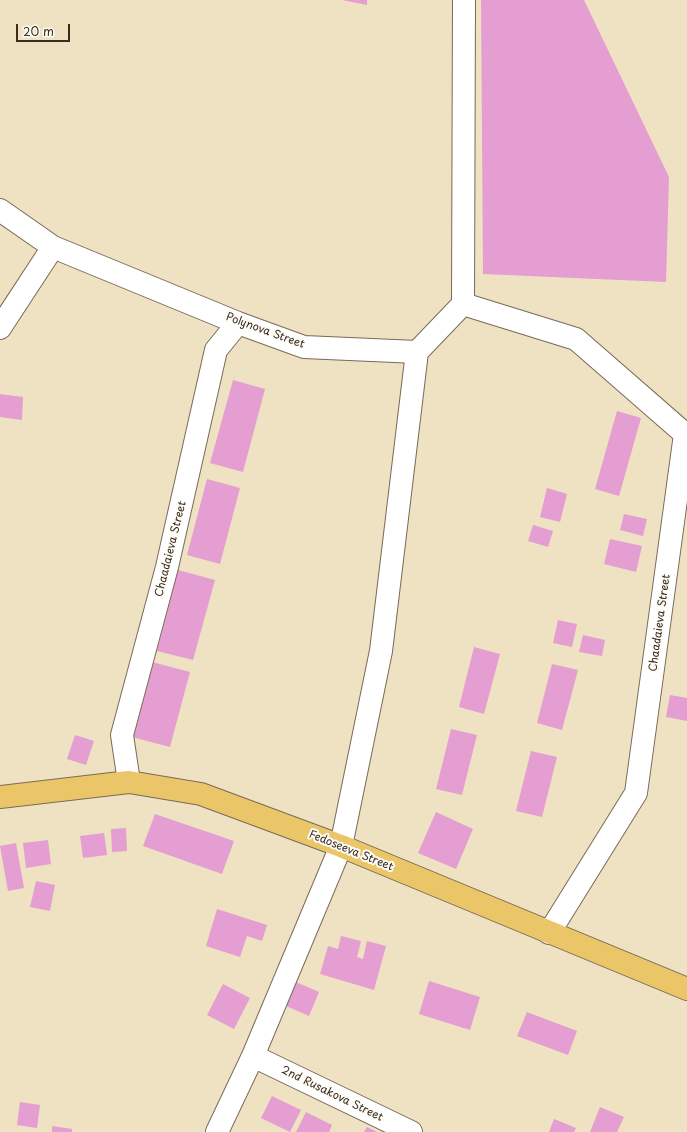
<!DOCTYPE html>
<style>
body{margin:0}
#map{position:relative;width:687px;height:1132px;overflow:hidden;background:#eee2c3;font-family:"Playpen Sans",sans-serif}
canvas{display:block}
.scale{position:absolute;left:16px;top:24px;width:54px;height:18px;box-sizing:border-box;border:2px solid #3b2a1e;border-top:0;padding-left:5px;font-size:12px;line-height:14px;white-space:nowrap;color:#3b2a1e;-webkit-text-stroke:3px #fdfcf7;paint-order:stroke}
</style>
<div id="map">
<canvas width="687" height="1132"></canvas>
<div class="scale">20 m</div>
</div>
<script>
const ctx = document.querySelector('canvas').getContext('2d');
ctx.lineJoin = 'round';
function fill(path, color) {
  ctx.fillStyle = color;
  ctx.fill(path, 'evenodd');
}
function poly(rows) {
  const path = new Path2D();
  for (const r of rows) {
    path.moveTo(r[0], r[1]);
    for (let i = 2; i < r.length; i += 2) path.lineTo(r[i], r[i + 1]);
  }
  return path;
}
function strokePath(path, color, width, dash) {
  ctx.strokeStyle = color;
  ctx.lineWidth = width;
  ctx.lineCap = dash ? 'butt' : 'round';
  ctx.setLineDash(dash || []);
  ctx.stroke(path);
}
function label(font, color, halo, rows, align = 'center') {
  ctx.font = font + ' "Playpen Sans",sans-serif';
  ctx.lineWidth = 4;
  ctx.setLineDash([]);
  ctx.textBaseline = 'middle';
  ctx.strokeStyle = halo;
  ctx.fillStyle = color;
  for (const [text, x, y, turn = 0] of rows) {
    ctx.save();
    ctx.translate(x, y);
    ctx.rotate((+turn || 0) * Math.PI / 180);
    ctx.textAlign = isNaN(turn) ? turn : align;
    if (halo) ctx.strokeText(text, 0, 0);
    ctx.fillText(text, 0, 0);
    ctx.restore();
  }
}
const building = poly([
 [342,0,367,0,367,5],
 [481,0,584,0,669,177,666,282,483,274],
 [233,380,265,389,243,472,210,463],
 [0,394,23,397,22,420,0,417],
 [617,411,641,418,619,496,595,489],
 [207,479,240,488,220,564,187,555],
 [547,488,567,494,560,522,540,517],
 [624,514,647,519,643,536,620,530],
 [533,525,553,531,548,547,528,541],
 [610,539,642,546,636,572,604,564],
 [178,570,215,580,193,660,157,651],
 [558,620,577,624,572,647,553,643],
 [583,635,605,640,602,656,579,652],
 [474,647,500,654,484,714,459,707],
 [152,662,190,672,170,747,132,737],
 [552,664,578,670,562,730,537,723],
 [670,695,687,698,687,721,666,717],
 [451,729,477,735,462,795,436,789],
 [75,735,94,741,86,765,67,759],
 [531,751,557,757,542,817,516,811],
 [436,812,473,829,456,869,418,853],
 [155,814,234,841,222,874,143,846],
 [126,828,127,851,112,852,111,829],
 [104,833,107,855,83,858,80,836],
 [48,840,51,864,26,868,23,843],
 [16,843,24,888,8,891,0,846],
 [36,881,55,885,50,911,30,907],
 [217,909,267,925,262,941,247,936,240,957,206,946],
 [341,936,361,941,357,957,363,959,367,941,386,946,374,990,320,974,328,946,338,949],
 [429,981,480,997,470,1030,419,1014],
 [296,982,319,992,309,1016,286,1006],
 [223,984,250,998,234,1029,207,1015],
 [527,1012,577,1031,568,1055,517,1036],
 [272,1096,301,1110,290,1132,261,1118],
 [20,1102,40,1105,37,1128,17,1125],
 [600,1107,624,1117,617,1132,590,1132],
 [306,1112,332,1125,329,1132,296,1132],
 [554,1119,576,1128,574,1132,549,1132],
 [52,1126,72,1129,72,1132,52,1132],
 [367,1127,377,1132,364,1132]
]);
const minor = poly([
 [0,210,53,247,238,323,304,347,417,352,463,304,576,339,685,434,636,793,549,933],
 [463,304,464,0],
 [0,328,53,247],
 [129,782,122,735,167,567,216,350,238,323],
 [253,1056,411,1132],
 [217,1132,253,1056,341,846,381,651,417,352]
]);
const major = poly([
 [0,797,129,782,201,794,341,846,687,989]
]);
const streetNames = [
 ["Polynova Street",265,331,20],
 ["Chaadaieva Street",171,549,-76],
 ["Chaadaieva Street",660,623,-82],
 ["Fedoseeva Street",351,851,22],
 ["2nd Rusakova Street",332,1094,26]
];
fill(building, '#e49ed1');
strokePath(minor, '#7a6a58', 24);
strokePath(major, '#7a6a58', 24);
strokePath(minor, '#fff', 22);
strokePath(major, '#eac669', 22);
label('11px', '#3b2a1e', '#fdfcf7', streetNames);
</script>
